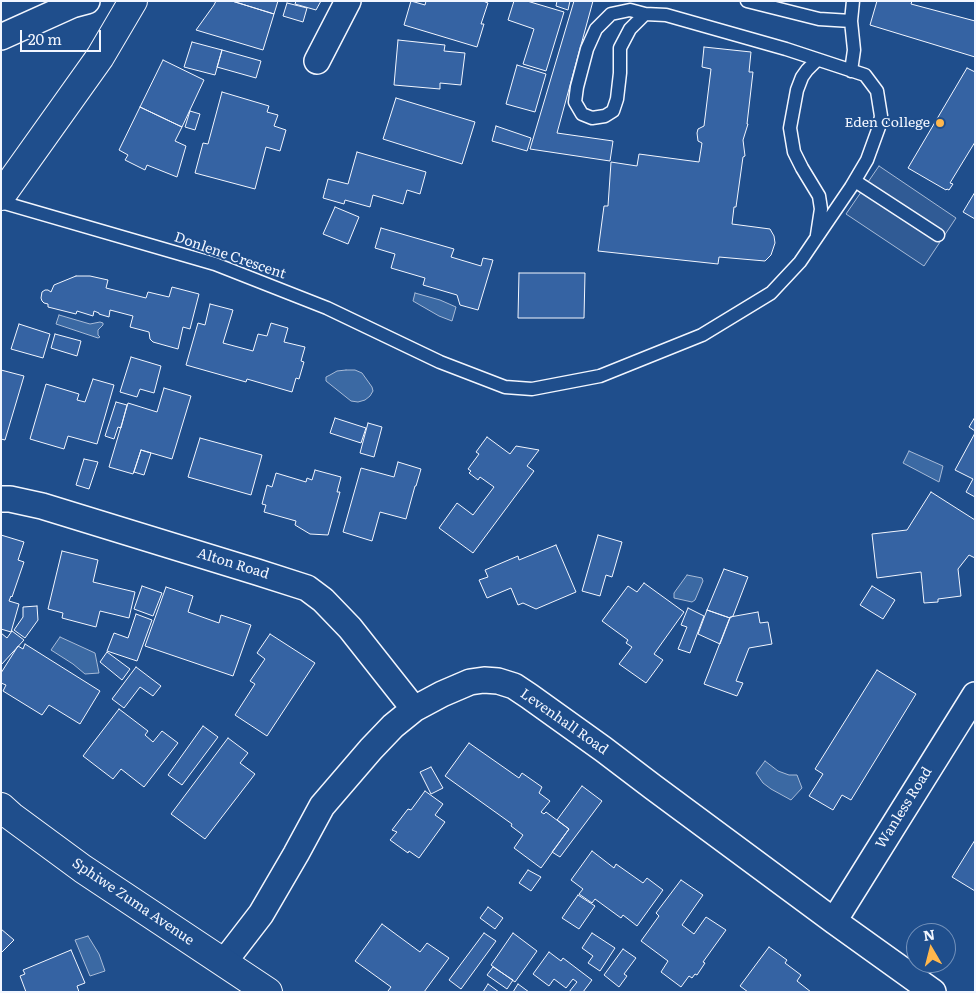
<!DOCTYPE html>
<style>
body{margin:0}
#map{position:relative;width:976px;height:993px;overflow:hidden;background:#1f4e8c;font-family:Literata,serif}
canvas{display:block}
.frame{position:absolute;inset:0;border:2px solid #f2f6ff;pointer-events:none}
.north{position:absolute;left:906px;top:923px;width:50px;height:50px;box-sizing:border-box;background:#1f4e8c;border:1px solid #7391ba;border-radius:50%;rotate:352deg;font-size:14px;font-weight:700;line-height:20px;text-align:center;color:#f2f6ff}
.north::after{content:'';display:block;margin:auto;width:18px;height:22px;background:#ffb74d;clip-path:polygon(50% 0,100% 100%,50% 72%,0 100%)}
.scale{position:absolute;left:20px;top:30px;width:81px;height:22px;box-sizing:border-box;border:2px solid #f2f6ff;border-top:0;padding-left:6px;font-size:15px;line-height:18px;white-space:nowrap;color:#f2f6ff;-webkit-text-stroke:4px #1f4e8c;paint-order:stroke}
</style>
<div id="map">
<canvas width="976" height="993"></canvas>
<div class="frame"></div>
<div class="north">N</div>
<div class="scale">20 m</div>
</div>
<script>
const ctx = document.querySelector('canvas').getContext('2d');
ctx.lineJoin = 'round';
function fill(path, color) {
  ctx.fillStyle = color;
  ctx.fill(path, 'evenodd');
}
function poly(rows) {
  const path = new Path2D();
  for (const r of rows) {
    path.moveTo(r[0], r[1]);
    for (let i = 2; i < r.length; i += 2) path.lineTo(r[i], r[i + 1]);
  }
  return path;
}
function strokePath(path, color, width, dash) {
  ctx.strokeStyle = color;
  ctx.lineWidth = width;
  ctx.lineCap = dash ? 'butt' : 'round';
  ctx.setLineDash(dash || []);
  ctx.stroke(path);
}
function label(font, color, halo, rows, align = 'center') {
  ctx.font = font + ' Literata,serif';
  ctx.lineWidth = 4;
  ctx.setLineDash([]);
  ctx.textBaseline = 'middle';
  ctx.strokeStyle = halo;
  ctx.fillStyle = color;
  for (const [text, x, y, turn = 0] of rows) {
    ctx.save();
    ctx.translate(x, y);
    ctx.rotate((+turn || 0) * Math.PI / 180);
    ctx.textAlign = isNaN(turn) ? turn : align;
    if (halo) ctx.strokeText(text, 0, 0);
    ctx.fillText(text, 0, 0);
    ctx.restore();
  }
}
const parking = poly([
 [879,166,956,218,924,266,846,214,879,166]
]);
const water = poly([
 [415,293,440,300,456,307,452,321,439,316,413,301,415,293],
 [59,315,90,324,100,322,103,323,103,325,98,330,98,335,100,337,98,338,56,324,59,315],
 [346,370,355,370,362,373,372,387,373,391,370,396,365,400,358,402,351,401,326,381,326,377,330,375,337,371,346,370],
 [909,451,943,466,939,482,903,463,909,451],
 [687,575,702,578,703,581,695,600,692,602,674,598,674,593,687,575],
 [60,637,95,653,99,673,85,674,73,664,51,650,60,637],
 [765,761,778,771,789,775,797,775,802,788,791,800,771,789,763,783,756,773,765,761],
 [88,936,99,954,105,971,90,976,75,940,88,936]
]);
const building = poly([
 [216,1,232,1,274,14,263,50,196,30,214,5,216,1],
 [232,1,278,1,274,14,232,1],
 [296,1,321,1,316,10,295,4,296,1],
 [411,1,425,5,426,1,483,1,488,3,481,24,484,24,477,47,404,25,411,1],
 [514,1,527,1,564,12,546,71,523,64,534,29,508,20,514,1],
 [557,1,570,1,568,10,556,6,557,1],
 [574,1,593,1,557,133,613,141,610,161,530,149,574,1],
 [877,1,912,1,911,4,975,21,975,57,870,25,877,1],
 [287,3,307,8,303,22,283,16,287,3],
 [398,40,445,45,444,51,465,53,461,85,440,83,440,89,394,85,398,40],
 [192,42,222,50,215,75,184,67,192,42],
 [704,47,751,52,749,72,753,72,747,124,748,124,743,140,745,156,743,157,736,207,734,207,732,224,770,229,774,236,775,243,771,255,765,261,719,257,718,264,598,251,604,206,608,206,611,162,637,166,639,154,699,162,702,143,698,141,697,133,698,129,704,126,711,69,702,67,704,47],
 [222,50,261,61,256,78,217,67,222,50],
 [163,60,204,80,182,127,140,107,163,60],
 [517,65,546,74,535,112,506,104,517,65],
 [967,68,975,72,975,142,950,183,953,184,949,190,947,189,946,190,908,168,967,68],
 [222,92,269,106,267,112,278,115,274,126,286,130,280,151,266,147,255,189,195,173,203,143,208,144,222,92],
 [396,98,475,122,462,164,383,139,396,98],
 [140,107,182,127,175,141,186,146,177,177,147,165,145,170,125,160,128,155,119,150,140,107],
 [190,111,200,114,195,130,185,127,190,111],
 [496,126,531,138,527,151,492,141,496,126],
 [357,152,426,172,420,194,407,190,403,204,373,195,370,207,345,200,344,204,323,198,328,179,348,184,357,152],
 [975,192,975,219,963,212,975,192],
 [335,207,359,217,348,244,323,234,335,207],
 [381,228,454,249,451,257,481,266,483,258,493,260,478,310,460,305,457,295,423,285,425,278,391,268,395,254,375,248,381,228],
 [519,273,585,273,584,318,518,318,519,273],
 [76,276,90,276,108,280,106,288,146,298,148,292,169,297,172,287,199,294,190,329,183,327,178,349,153,342,150,339,149,332,130,327,133,316,110,310,109,317,99,314,99,313,94,311,93,316,77,311,76,314,48,307,48,304,44,303,42,301,41,298,42,292,45,290,48,290,51,292,54,285,76,276],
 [210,304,233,310,223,343,253,351,258,334,267,336,271,323,288,328,284,342,305,347,301,361,304,362,299,379,296,378,292,392,247,379,246,382,186,365,198,323,205,325,210,304],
 [19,324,50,334,43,358,11,349,19,324],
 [55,334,81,341,77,356,51,348,55,334],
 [131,357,161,366,154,393,140,389,137,397,120,392,131,357],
 [1,370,24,376,5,440,1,439,1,370],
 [93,379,114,385,97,444,68,436,64,449,30,439,46,384,79,394,77,400,85,402,93,379],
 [164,388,191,396,172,459,141,450,133,474,109,467,128,403,157,412,164,388],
 [116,402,127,405,121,428,118,427,114,439,105,436,116,402],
 [975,417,975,431,969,427,975,417],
 [335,418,366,428,361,443,330,433,335,418],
 [368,423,382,427,374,457,360,453,368,423],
 [975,433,975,497,966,492,973,479,955,470,975,433],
 [487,437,510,454,516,446,539,450,527,466,534,471,473,553,439,528,457,503,473,515,494,487,480,477,478,480,469,473,471,471,468,469,479,454,476,452,487,437],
 [200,438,262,455,251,495,188,477,200,438],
 [141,450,151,453,144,475,134,472,141,450],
 [84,459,98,462,89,489,76,485,84,459],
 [398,462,421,469,416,486,415,486,406,519,380,512,372,541,343,532,361,468,394,477,398,462],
 [315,470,341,477,337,492,340,492,328,535,310,534,295,525,296,521,264,512,266,505,262,504,267,485,272,487,276,473,306,482,307,478,312,480,315,470],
 [931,492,975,520,975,558,969,555,958,569,961,596,938,599,938,602,924,603,921,572,877,578,872,534,907,530,931,492],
 [1,535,24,542,18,560,24,562,12,597,11,596,9,601,19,604,11,632,1,629,1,535],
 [598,535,622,542,612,577,606,575,600,596,582,591,598,535],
 [556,545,576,592,536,609,523,603,518,605,511,588,487,598,479,580,488,577,485,570,518,556,519,560,556,545],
 [62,551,98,560,93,582,135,592,129,618,100,611,96,627,62,618,63,613,48,609,62,551],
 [724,569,748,577,733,616,730,618,707,610,724,569],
 [644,583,684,612,654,654,663,660,646,683,619,664,632,647,626,643,628,640,602,621,628,586,637,592,644,583],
 [142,586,162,593,153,616,134,609,142,586],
 [872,586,895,600,883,619,860,605,872,586],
 [166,587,193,596,188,612,219,623,221,615,251,625,233,676,145,646,166,587],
 [37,606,38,620,25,638,14,630,23,617,23,607,37,606],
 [688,608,704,616,690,653,678,649,687,627,681,625,688,608],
 [707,610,730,618,720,644,698,634,707,610],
 [758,612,760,623,768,622,772,644,749,648,736,681,743,683,737,696,704,684,730,617,758,612],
 [136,614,152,620,137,661,107,651,114,633,128,638,136,614],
 [12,631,24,640,1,665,1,633,7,638,12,631],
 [270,634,315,663,267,736,235,715,255,684,250,681,265,659,257,653,270,634],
 [25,644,100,691,80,724,49,705,42,715,3,691,6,685,1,683,1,673,18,646,23,649,25,644],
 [107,652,130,669,122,680,100,662,107,652],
 [136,667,161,686,153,696,140,687,124,708,112,699,136,667],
 [877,670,916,694,851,800,842,795,833,810,809,796,823,774,815,769,877,670],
 [119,709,148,731,145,735,153,742,162,731,178,743,144,787,121,769,113,779,83,756,119,709],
 [203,726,218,737,182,785,168,775,203,726],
 [228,738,248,753,240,763,255,774,205,839,171,814,228,738],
 [469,743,519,778,522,773,542,787,539,793,550,801,541,812,544,814,546,812,569,829,541,868,514,848,523,835,511,826,512,824,445,776,469,743],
 [431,767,443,788,431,794,420,772,431,767],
 [582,786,602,801,560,857,552,852,569,829,557,820,582,786],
 [425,791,443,804,435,815,445,822,419,858,409,851,408,853,390,840,397,832,392,830,408,809,411,810,425,791],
 [975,840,975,891,952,877,975,840],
 [592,851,614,868,616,864,643,883,647,878,663,890,637,926,623,915,621,918,595,899,592,903,579,894,583,889,571,880,592,851],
 [528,870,541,877,531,891,519,883,528,870],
 [681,880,703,895,682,925,694,934,706,917,726,930,703,962,705,963,697,975,695,974,692,978,689,976,681,987,661,972,668,961,641,941,659,916,656,913,681,880],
 [578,895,595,906,579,929,562,918,578,895],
 [488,907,503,918,495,929,480,918,488,907],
 [382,924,420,952,427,943,449,958,424,992,389,992,388,991,391,987,355,961,382,924],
 [1,929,14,940,1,953,1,929],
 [484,933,496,941,461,989,449,980,484,933],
 [513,933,537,951,515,982,491,965,513,933],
 [592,933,615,948,600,971,588,963,593,956,582,948,592,933],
 [769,947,787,960,785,963,801,975,797,981,811,992,748,992,740,986,769,947],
 [623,949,636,958,624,974,627,976,619,987,604,975,623,949],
 [71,950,85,983,77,986,79,992,26,992,20,976,25,974,23,970,71,950],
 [549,952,561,961,563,958,592,980,583,992,569,992,577,982,573,979,566,988,554,979,549,986,533,974,549,952],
 [493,967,513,980,507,989,487,975,493,967],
 [488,984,499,992,483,992,488,984],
 [518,984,529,992,513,992,518,984]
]);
const lane = poly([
 [747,1,819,19,851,21],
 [817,60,807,70,802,77,797,90,790,128,794,152,802,168,819,196,821,209,817,235],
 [851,71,854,50,851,21,853,1],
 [855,181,938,235],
 [1,202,215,264,327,308,440,362,505,387,532,389,600,376,702,335,771,293,800,262,851,187,867,160,879,127,881,116,877,91,865,75,786,49,666,15,645,14,630,10,611,14,596,29,587,49,577,87,575,102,582,114,592,118,605,116,613,111,617,99,620,73,620,48,630,29,645,14]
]);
const street = poly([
 [1,37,72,5,87,1],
 [317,61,348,1],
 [1,499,10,499,42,506,257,572,307,588,323,600,350,628,414,709],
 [834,921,975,695],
 [224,962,261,914,296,854,322,806,371,749,393,726,414,709,442,694,470,682,484,680,498,681,514,686,529,696,603,749,653,787,834,921,933,992]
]);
const secondary = poly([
 [1,196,100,57,133,1],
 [1,807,11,816,83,869,268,992]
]);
const markers = [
 [940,123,5,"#ffb74d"]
];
const poiNames = [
 ["Eden College",930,123]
];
const streetNames = [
 ["Donlene Crescent",230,256,19],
 ["Alton Road",233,564,17],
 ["Levenhall Road",564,722,35],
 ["Wanless Road",904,808,-58],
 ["Sphiwe Zuma Avenue",133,902,34]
];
fill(parking, '#305b95');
strokePath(parking, '#a8bbd7', 1);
fill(water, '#3b69a3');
strokePath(water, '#a8bbd7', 1);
fill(building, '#3563a3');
strokePath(building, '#f2f6ff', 1);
strokePath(lane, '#f2f6ff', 15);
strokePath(street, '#f2f6ff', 28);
strokePath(secondary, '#f2f6ff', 30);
strokePath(lane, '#1f4e8c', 12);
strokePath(street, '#1f4e8c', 25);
strokePath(secondary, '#1f4e8c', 28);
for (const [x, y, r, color] of markers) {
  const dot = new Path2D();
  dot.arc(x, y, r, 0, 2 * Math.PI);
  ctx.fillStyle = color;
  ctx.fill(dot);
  strokePath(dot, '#1f4e8c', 2);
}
label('14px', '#f2f6ff', '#1f4e8c', poiNames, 'right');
label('14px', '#f2f6ff', '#1f4e8c', streetNames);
</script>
